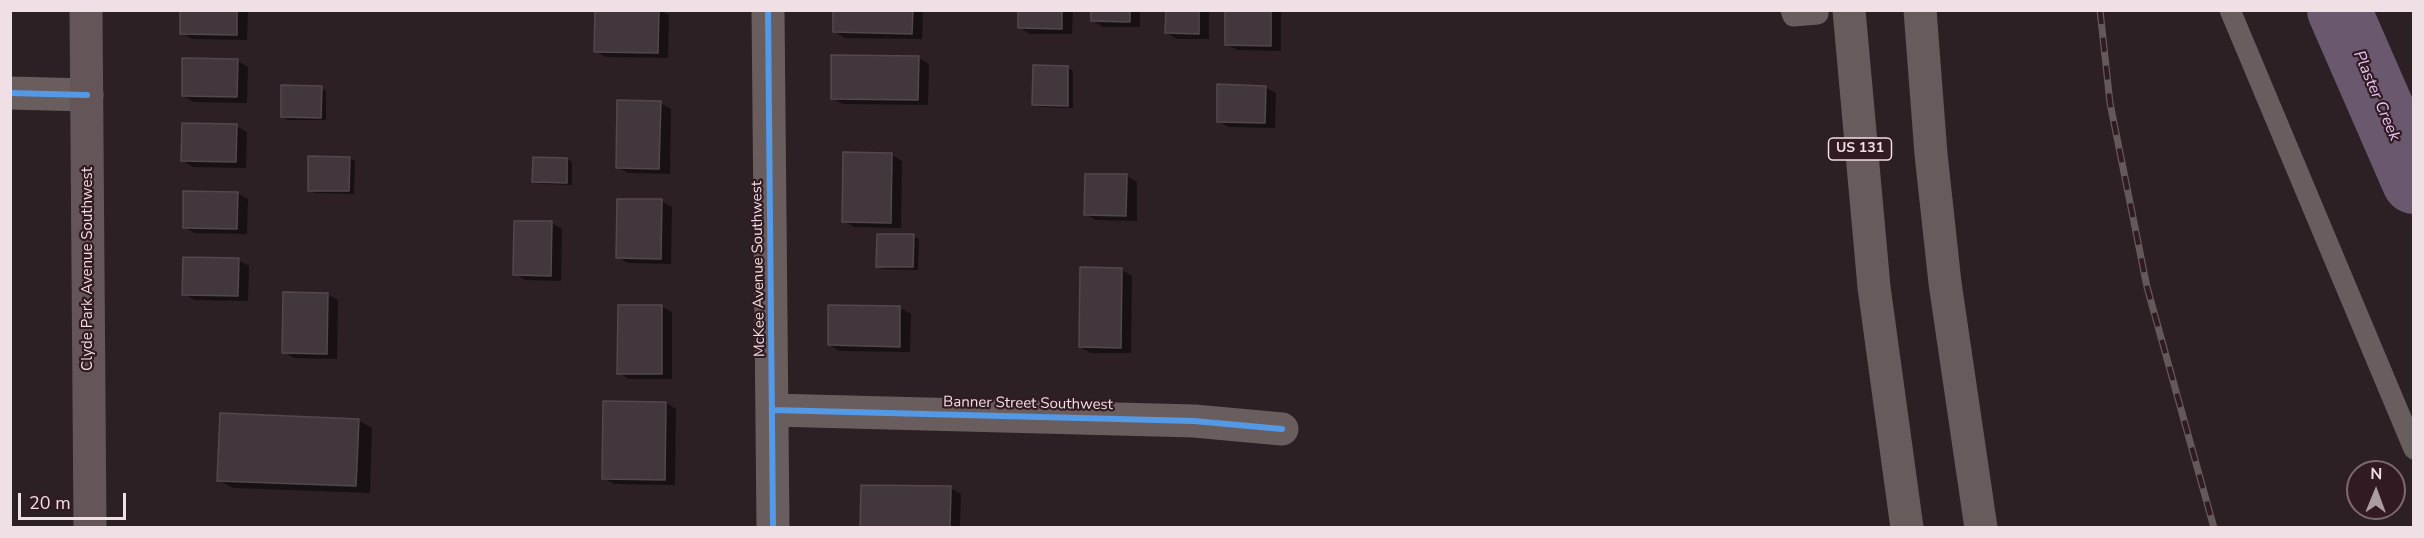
<!DOCTYPE html>
<style>
body{margin:0}
#map{position:relative;width:2424px;height:538px;overflow:hidden;background:#2c2024;font-family:"Nunito Sans",sans-serif}
canvas{display:block}
.frame{position:absolute;inset:0;border:12px solid #f0dfe4;pointer-events:none}
.north{position:absolute;left:2346px;top:460px;width:60px;height:60px;box-sizing:border-box;background:#321a22;border:2px solid #7e6970;border-radius:50%;rotate:1deg;font-size:16px;font-weight:700;line-height:24px;text-align:center;color:#f0dfe4}
.north::after{content:'';display:block;margin:auto;width:21px;height:27px;background:#ab9ca1;clip-path:polygon(50% 0,100% 100%,50% 72%,0 100%)}
.scale{position:absolute;left:18px;top:493px;width:108px;height:27px;box-sizing:border-box;border:3px solid #f0dfe4;border-top:0;padding-left:8px;font-size:18px;line-height:21px;white-space:nowrap;color:#f0dfe4;-webkit-text-stroke:4px #321a22;paint-order:stroke}
</style>
<div id="map">
<canvas width="2424" height="538"></canvas>
<div class="frame"></div>
<div class="north">N</div>
<div class="scale">20 m</div>
</div>
<script>
const ctx = document.querySelector('canvas').getContext('2d');
ctx.lineJoin = 'round';
function fill(path, color) {
  ctx.fillStyle = color;
  ctx.fill(path, 'evenodd');
}
function poly(rows) {
  const path = new Path2D();
  for (const r of rows) {
    path.moveTo(r[0], r[1]);
    for (let i = 2; i < r.length; i += 2) path.lineTo(r[i], r[i + 1]);
  }
  return path;
}
function strokePath(path, color, width, dash) {
  ctx.strokeStyle = color;
  ctx.lineWidth = width;
  ctx.lineCap = dash ? 'butt' : 'round';
  ctx.setLineDash(dash || []);
  ctx.stroke(path);
}
function label(font, color, halo, rows, align = 'center') {
  ctx.font = font + ' "Nunito Sans",sans-serif';
  ctx.lineWidth = 4.5;
  ctx.setLineDash([]);
  ctx.textBaseline = 'middle';
  ctx.strokeStyle = halo;
  ctx.fillStyle = color;
  for (const [text, x, y, turn = 0] of rows) {
    ctx.save();
    ctx.translate(x, y);
    ctx.rotate((+turn || 0) * Math.PI / 180);
    ctx.textAlign = isNaN(turn) ? turn : align;
    if (halo) ctx.strokeText(text, 0, 0);
    ctx.fillText(text, 0, 0);
    ctx.restore();
  }
}
const shadow = poly([
 [182,10,248,10,247,40,192,39,182,33],
 [596,10,660,10,669,15,668,58,606,57,595,51],
 [835,10,923,10,922,39,845,38,835,32],
 [1020,10,1073,10,1072,34,1030,34,1020,28],
 [1093,10,1140,10,1140,27,1103,27,1092,20],
 [1167,10,1209,10,1209,39,1177,39,1167,33],
 [1227,10,1281,10,1281,51,1237,50,1226,44],
 [919,58,929,64,928,105,843,104,832,98],
 [238,61,248,67,247,103,194,102,183,96],
 [1068,68,1073,71,1073,108,1039,107,1034,104],
 [1265,87,1276,93,1275,128,1229,127,1218,121],
 [321,88,326,91,326,120,288,120,282,117],
 [660,103,671,109,670,174,628,173,617,167],
 [236,126,247,132,246,168,193,167,183,161],
 [892,155,902,161,901,228,854,227,844,221],
 [350,158,355,161,354,194,315,193,309,190],
 [567,159,572,162,572,185,539,184,534,181],
 [1127,176,1137,182,1137,221,1096,220,1085,214],
 [237,193,248,199,247,234,195,233,184,227],
 [661,201,672,207,671,264,628,263,618,257],
 [552,223,562,229,561,281,525,280,515,274],
 [913,236,919,239,918,270,883,269,878,266],
 [238,260,249,266,248,301,195,300,184,294],
 [1122,270,1132,276,1131,353,1091,353,1080,347],
 [327,294,338,300,337,359,294,358,284,352],
 [661,306,672,312,672,379,629,379,619,373],
 [830,307,900,308,911,314,910,352,840,351,829,345],
 [666,403,676,409,675,485,614,484,603,478],
 [358,420,372,428,370,493,233,488,219,480],
 [950,488,961,494,960,528,862,528]
]);
const river = poly([
 [2339,10,2414,182]
]);
const building = poly([
 [180,10,237,10,237,35,180,34,180,10],
 [595,10,659,10,658,53,594,52,595,10],
 [833,10,913,10,912,34,833,32,833,10],
 [1018,10,1062,10,1062,29,1018,28,1018,10],
 [1091,10,1130,10,1130,22,1091,21,1091,10],
 [1166,10,1199,10,1199,34,1165,33,1166,10],
 [1225,10,1271,10,1271,46,1225,45,1225,10],
 [831,55,919,56,918,100,831,99,831,55],
 [182,58,238,59,237,97,182,96,182,58],
 [1033,65,1068,66,1068,106,1032,105,1033,65],
 [1217,84,1266,86,1265,123,1217,122,1217,84],
 [281,85,322,86,321,118,281,117,281,85],
 [617,100,661,101,659,169,616,168,617,100],
 [182,123,237,124,236,162,181,161,182,123],
 [843,152,892,153,891,223,842,222,843,152],
 [308,156,350,157,349,191,308,191,308,156],
 [533,157,567,158,567,183,532,182,533,157],
 [1085,174,1127,174,1126,216,1084,215,1085,174],
 [183,191,238,192,237,229,183,228,183,191],
 [617,199,662,199,661,259,616,258,617,199],
 [514,221,552,221,551,276,513,275,514,221],
 [877,234,914,234,913,267,876,267,877,234],
 [183,257,239,258,238,296,182,295,183,257],
 [1080,267,1122,268,1121,348,1079,347,1080,267],
 [283,292,328,293,327,354,282,353,283,292],
 [618,305,662,305,662,374,617,374,618,305],
 [828,305,900,306,900,347,828,345,828,305],
 [603,401,666,402,665,480,602,479,603,401],
 [220,413,359,419,356,486,217,481,220,413],
 [861,485,951,486,950,528,860,528,861,485]
]);
const service = poly([
 [1791,10,1793,16,1818,14,1818,10],
 [2230,10,2414,449]
]);
const minor = poly([
 [768,10,773,528],
 [10,93,87,95],
 [773,410,1194,421,1282,429]
]);
const secondary = poly([
 [86,10,90,528]
]);
const motorway = poly([
 [1849,10,1874,287,1907,528],
 [1920,10,1931,154,1945,283,1981,528]
]);
const rail = poly([
 [2100,10,2110,103,2147,287,2214,528]
]);
const cycleway = poly([
 [768,10,773,528],
 [10,93,87,95],
 [773,410,1194,421,1282,429]
]);
const shields = [
 [1860,149,63]
];
const shieldNames = [
 ["US 131",1860,149]
];
const streetNames = [
 ["Clyde Park Avenue Southwest",88,269,-90],
 ["McKee Avenue Southwest",759,269,-91],
 ["Banner Street Southwest",1028,404,1]
];
const waterNames = [
 ["Plaster Creek",2376,96,67]
];
fill(shadow, '#0007');
strokePath(river, '#69586e', 64);
fill(building, '#41373c');
strokePath(building, '#52484d', 1.5);
strokePath(service, '#6a5d5e', 21);
strokePath(minor, '#6a5d5e', 33);
strokePath(secondary, '#645658', 33);
strokePath(motorway, '#685b5c', 33);
strokePath(rail, '#63595b', 7);
strokePath(rail, '#321a22', 4.5, [14]);
strokePath(cycleway, '#5399e6', 6);
for (const [x, y, w] of shields) {
  const box = new Path2D();
  box.roundRect(x - w / 2, y - 11, w, 22, 4.5);
  ctx.fillStyle = '#321a22';
  ctx.fill(box);
  strokePath(box, '#f0dfe4', 1.5);
}
label('bold 14px', '#f0dfe4', null, shieldNames);
label('15px', '#f0dfe4', '#321a22', streetNames);
label('italic 16px', '#e7c5f3', '#321a22', waterNames);
</script>
